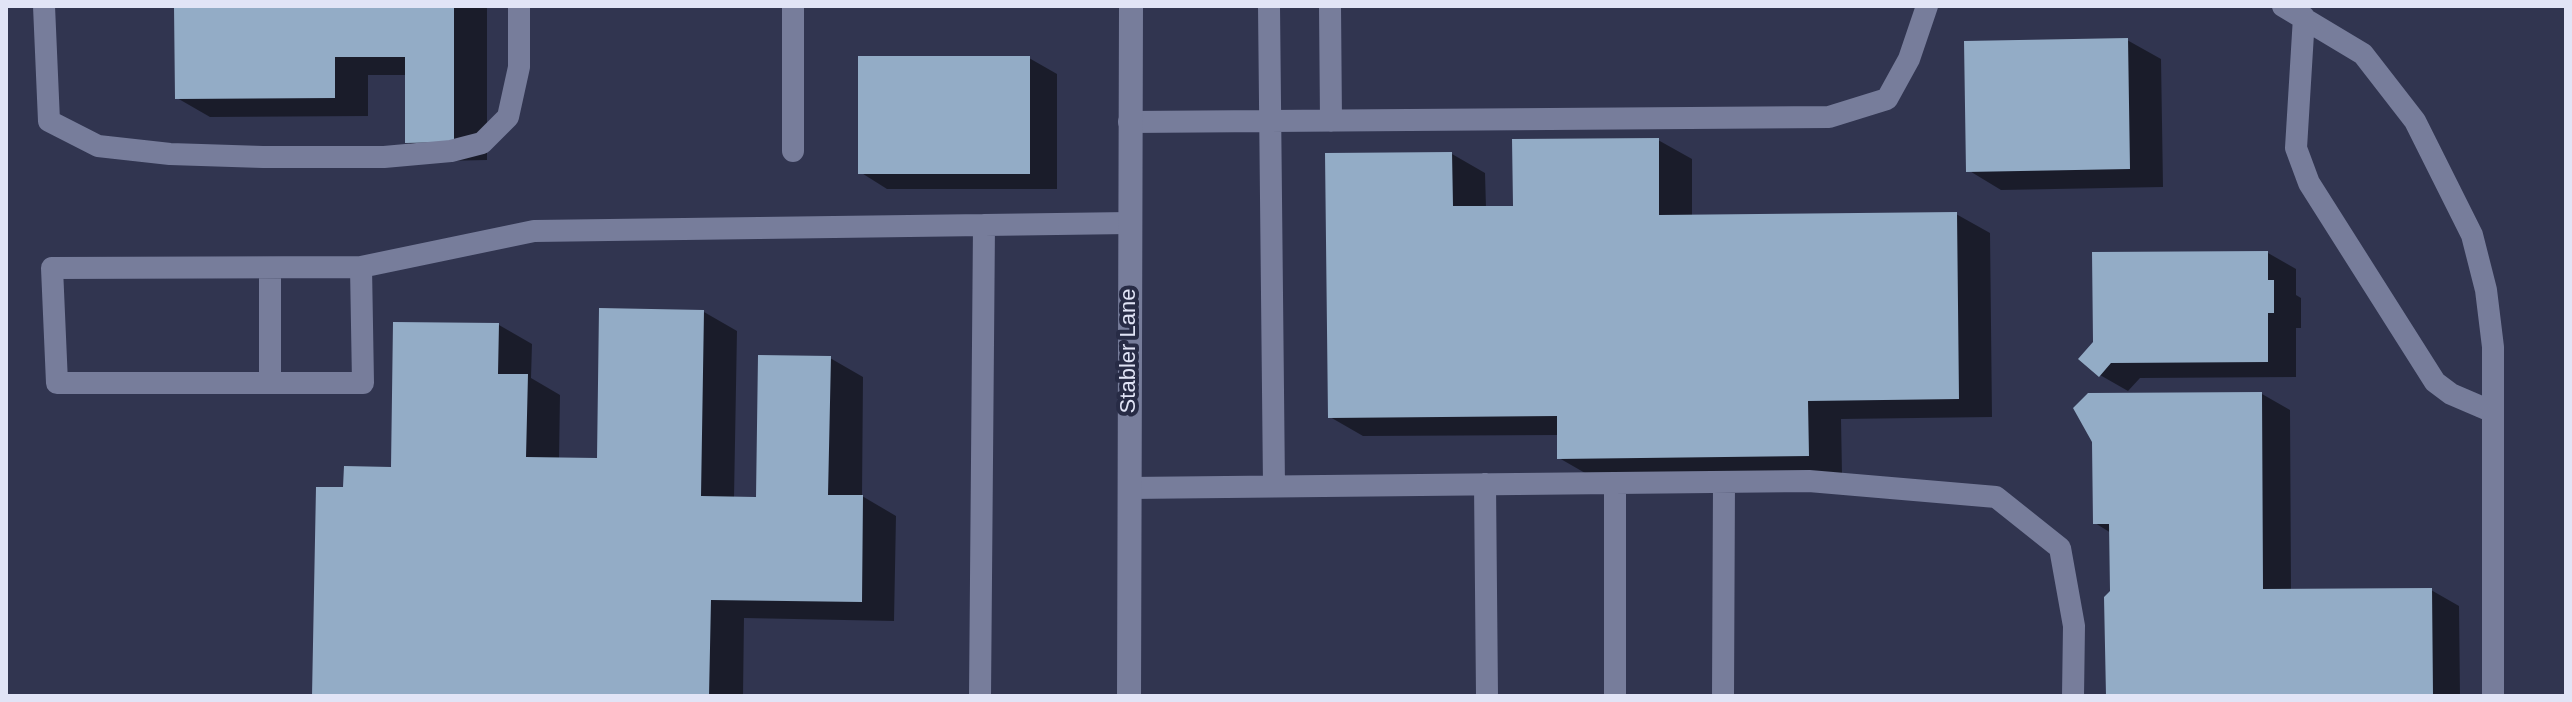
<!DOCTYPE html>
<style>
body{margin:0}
#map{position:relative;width:2572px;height:702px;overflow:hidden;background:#313550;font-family:Helvetica,sans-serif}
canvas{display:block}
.frame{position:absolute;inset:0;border:8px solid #e1e4f6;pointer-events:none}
</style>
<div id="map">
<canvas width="2572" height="702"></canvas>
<div class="frame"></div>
</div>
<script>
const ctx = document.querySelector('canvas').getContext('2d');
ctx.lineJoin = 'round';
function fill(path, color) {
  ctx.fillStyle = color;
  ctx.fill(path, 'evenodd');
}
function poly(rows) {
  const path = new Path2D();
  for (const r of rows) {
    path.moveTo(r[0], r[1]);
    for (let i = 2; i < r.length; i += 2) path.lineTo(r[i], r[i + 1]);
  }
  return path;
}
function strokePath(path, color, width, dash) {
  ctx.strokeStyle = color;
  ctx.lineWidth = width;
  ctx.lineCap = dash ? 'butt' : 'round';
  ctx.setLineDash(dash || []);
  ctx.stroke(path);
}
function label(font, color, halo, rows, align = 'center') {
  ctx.font = font + ' Helvetica,sans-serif';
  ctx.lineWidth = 8;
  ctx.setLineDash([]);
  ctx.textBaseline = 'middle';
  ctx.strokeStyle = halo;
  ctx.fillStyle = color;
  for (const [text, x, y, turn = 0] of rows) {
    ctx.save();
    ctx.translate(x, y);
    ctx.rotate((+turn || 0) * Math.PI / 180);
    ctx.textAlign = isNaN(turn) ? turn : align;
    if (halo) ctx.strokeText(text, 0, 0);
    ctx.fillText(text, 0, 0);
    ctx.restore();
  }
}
const shadow = poly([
 [176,6,487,6,487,160,440,161,407,142,407,75,368,75,368,116,210,117,177,98],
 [2127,40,2161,59,2163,187,2001,190,1968,170],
 [1029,58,1057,74,1057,189,887,189,860,172],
 [1658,140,1692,159,1692,217,1956,214,1990,233,1992,417,1841,419,1842,474,1592,477,1559,458,1559,435,1363,436,1330,417,1452,154,1485,173,1486,208,1515,208],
 [2268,253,2296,269,2296,295,2301,298,2301,328,2296,328,2296,377,2140,378,2128,391,2100,375,2081,358],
 [704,312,737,331,734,498,758,499,830,358,863,377,862,496,896,516,894,621,744,618,743,696,314,696,345,489,393,469,499,325,532,344,531,378,560,395,559,460,599,460],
 [2262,394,2290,410,2291,591,2431,590,2459,606,2460,696,2108,696,2111,533,2095,523]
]);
const building = poly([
 [174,6,454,6,454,142,405,143,405,57,335,57,335,98,175,99],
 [2128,38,2130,169,1966,172,1964,41],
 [858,56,1030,56,1030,174,858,174],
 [1659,138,1659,215,1957,212,1959,399,1808,401,1809,456,1557,459,1557,416,1328,418,1325,153,1452,152,1453,206,1513,206,1512,139],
 [2268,251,2268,280,2274,280,2274,313,2268,313,2268,362,2111,363,2099,377,2078,359,2093,342,2092,252],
 [599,308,704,310,701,496,756,497,758,355,831,356,828,495,863,495,862,602,711,600,709,696,312,696,316,487,343,487,344,466,391,467,393,322,499,323,498,374,528,374,526,457,597,458],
 [2262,392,2263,589,2432,588,2433,696,2106,696,2104,597,2110,591,2109,524,2093,524,2092,442,2073,408,2088,393]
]);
const lane = poly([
 [44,6,49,121,98,146,170,154,263,157,384,157,451,151,482,143,508,117,519,67,519,6],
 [793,6,793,151],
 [1269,6,1274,486],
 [1330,6,1331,121],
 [2283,6,2363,54,2415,121,2472,235,2486,290,2493,347,2493,696],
 [2304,17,2296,148,2309,183,2435,382,2451,394,2493,412],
 [1129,122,1829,117,1887,99,1909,59,1927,6],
 [361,267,363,383,57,383,52,268,361,267,534,231,984,225],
 [270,269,270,383],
 [1615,483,1615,696],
 [1485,484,1487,696],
 [1129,488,1809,481,1996,497,2060,548,2074,626,2073,696],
 [980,696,984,225,1129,223],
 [1723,696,1724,482]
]);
const secondary = poly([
 [1129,696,1131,6]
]);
const streetNames = [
 ["Stabler Lane",1129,351,-90]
];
fill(shadow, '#0007');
fill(building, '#93acc6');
strokePath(lane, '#777d9b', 22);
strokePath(secondary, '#777d9b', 24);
label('22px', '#e1e4f6', '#272b45', streetNames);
</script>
